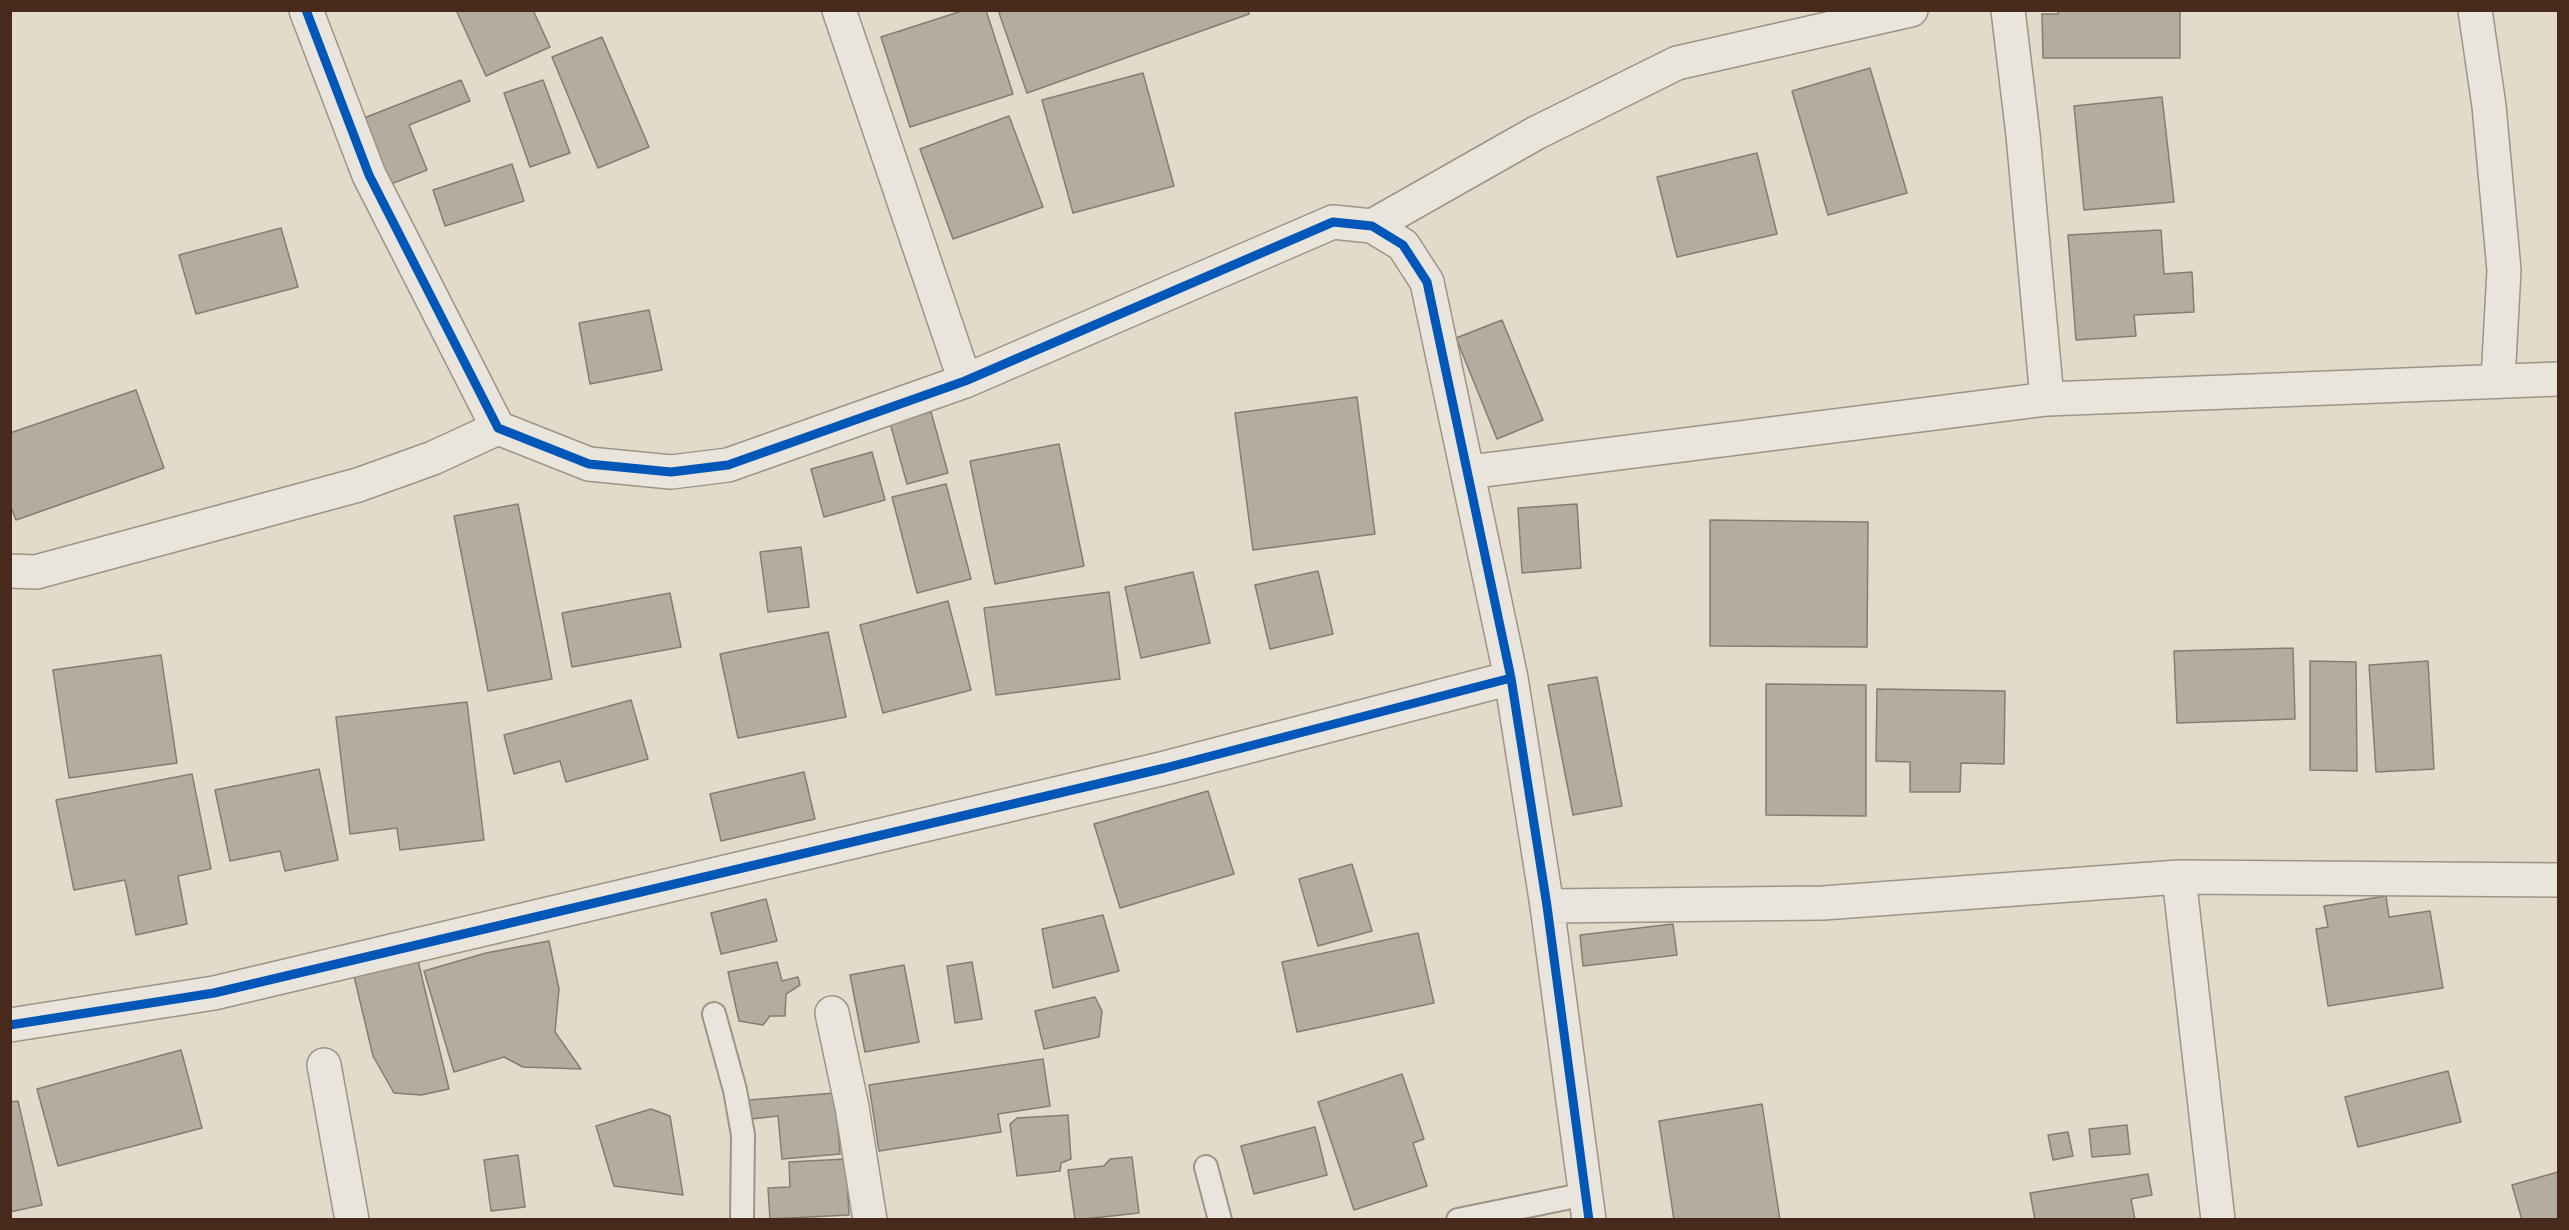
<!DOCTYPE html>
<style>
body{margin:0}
#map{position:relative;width:2569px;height:1230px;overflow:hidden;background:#e3dac9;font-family:"IM FELL English",serif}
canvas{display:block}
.frame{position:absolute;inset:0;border:12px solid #482a1c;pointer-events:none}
</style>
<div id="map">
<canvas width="2569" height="1230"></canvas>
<div class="frame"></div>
</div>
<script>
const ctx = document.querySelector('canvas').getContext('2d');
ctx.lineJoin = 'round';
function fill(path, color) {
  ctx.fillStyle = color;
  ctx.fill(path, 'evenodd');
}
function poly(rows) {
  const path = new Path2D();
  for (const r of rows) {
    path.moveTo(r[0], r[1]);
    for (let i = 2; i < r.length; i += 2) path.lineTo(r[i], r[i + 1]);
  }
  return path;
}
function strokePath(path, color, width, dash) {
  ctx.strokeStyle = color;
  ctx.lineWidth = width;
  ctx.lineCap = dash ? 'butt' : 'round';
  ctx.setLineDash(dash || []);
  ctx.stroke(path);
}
const building = poly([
 [456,10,533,10,550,47,486,76,456,10],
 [965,10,986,10,1013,94,910,127,881,37,965,10],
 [998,10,1248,10,1249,14,1027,93,998,10],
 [2058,10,2180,10,2180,58,2043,58,2042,14,2058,14,2058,10],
 [602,37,649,147,598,168,552,57,602,37],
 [1870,68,1907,193,1828,215,1792,91,1870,68],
 [1143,73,1174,186,1073,213,1042,100,1143,73],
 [461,80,470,101,409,125,427,170,391,184,364,118,461,80],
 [543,80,570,153,530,167,504,93,543,80],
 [2162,97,2174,202,2084,210,2074,106,2162,97],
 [1009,116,1043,207,953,239,920,149,1009,116],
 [1757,153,1777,234,1677,257,1657,177,1757,153],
 [512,164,524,201,445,226,433,190,512,164],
 [281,228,298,287,196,314,179,255,281,228],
 [2161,230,2164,274,2192,272,2194,312,2134,315,2136,336,2076,340,2068,235,2161,230],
 [649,310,662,370,590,384,579,323,649,310],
 [1502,320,1543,420,1497,439,1456,338,1502,320],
 [136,390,164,468,16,520,10,505,10,433,136,390],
 [1357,397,1375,534,1253,550,1235,413,1357,397],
 [931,412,948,473,907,484,890,423,931,412],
 [1059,444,1084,566,995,584,970,461,1059,444],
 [872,452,885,500,824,517,811,469,872,452],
 [946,484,971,579,917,593,892,497,946,484],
 [518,504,552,679,488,691,454,516,518,504],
 [1577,504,1581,568,1522,573,1518,508,1577,504],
 [1710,520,1868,522,1867,647,1710,646,1710,520],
 [801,547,809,607,768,612,760,552,801,547],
 [1318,571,1333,634,1270,649,1255,585,1318,571],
 [1193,572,1210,643,1141,658,1125,587,1193,572],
 [1109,592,1120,679,996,695,984,608,1109,592],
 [670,593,681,647,572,667,562,613,670,593],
 [948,601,971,690,883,713,860,625,948,601],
 [828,632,846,717,738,738,720,654,828,632],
 [2293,648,2295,719,2177,723,2174,651,2293,648],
 [161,655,177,763,69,778,53,670,161,655],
 [2310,661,2356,662,2357,771,2310,770,2310,661],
 [2428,661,2434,769,2376,772,2369,665,2428,661],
 [1597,677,1622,806,1573,815,1548,685,1597,677],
 [1766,684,1866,685,1866,816,1766,815,1766,684],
 [1877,689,2005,691,2004,764,1961,763,1960,792,1910,792,1910,762,1876,761,1877,689],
 [631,700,648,759,566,782,560,761,514,774,504,735,631,700],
 [467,702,484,840,400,850,397,828,350,834,336,717,467,702],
 [319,769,338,860,285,871,280,851,230,861,215,790,319,769],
 [804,772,815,819,721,841,710,794,804,772],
 [192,774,211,869,178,876,187,924,136,935,125,880,74,890,56,800,192,774],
 [1208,791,1234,874,1120,908,1094,824,1208,791],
 [1352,864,1372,931,1318,946,1299,879,1352,864],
 [2386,896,2389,917,2430,911,2443,988,2328,1006,2316,929,2328,927,2324,906,2386,896],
 [766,899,777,941,721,954,711,913,766,899],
 [1103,915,1119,971,1053,988,1042,929,1103,915],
 [1673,924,1677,955,1583,966,1580,935,1673,924],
 [1418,933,1434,1003,1297,1032,1282,962,1418,933],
 [549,941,559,989,555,1032,581,1069,523,1067,504,1057,454,1072,424,971,486,953,549,941],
 [418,961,449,1089,421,1095,394,1093,373,1056,354,976,418,961],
 [777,962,782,981,798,977,800,985,786,994,785,1016,770,1016,763,1025,739,1021,728,972,777,962],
 [972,962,982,1019,955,1023,947,966,972,962],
 [904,965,919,1042,865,1052,850,975,904,965],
 [1095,997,1102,1011,1099,1037,1044,1049,1035,1011,1095,997],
 [181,1050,202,1128,58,1166,37,1089,181,1050],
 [1043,1059,1050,1106,998,1114,1001,1132,879,1151,869,1085,1043,1059],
 [2448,1071,2461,1122,2358,1147,2345,1097,2448,1071],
 [1402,1074,1424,1139,1413,1143,1427,1186,1354,1210,1318,1102,1402,1074],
 [835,1093,840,1154,782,1159,778,1116,751,1119,749,1100,835,1093],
 [18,1101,42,1205,10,1212,10,1102,18,1101],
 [1762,1104,1780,1220,1674,1220,1659,1121,1762,1104],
 [651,1109,670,1116,683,1195,614,1186,596,1126,651,1109],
 [1068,1115,1071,1159,1061,1163,1060,1171,1017,1176,1010,1124,1017,1118,1068,1115],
 [2127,1125,2130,1154,2092,1157,2089,1129,2127,1125],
 [1315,1127,1327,1175,1254,1194,1241,1146,1315,1127],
 [2068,1132,2073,1156,2053,1160,2048,1135,2068,1132],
 [518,1155,525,1207,491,1211,484,1160,518,1155],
 [1132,1157,1139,1213,1075,1220,1068,1170,1104,1166,1110,1159,1132,1157],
 [846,1159,849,1215,770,1219,768,1188,790,1187,789,1162,846,1159],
 [2558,1172,2558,1220,2522,1220,2512,1185,2558,1172],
 [2148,1174,2152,1195,2131,1199,2135,1220,2035,1220,2030,1193,2148,1174]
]);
const service = poly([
 [714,1014,735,1090,743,1135,742,1220],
 [1206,1167,1220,1220],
 [1458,1220,1586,1194]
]);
const minor = poly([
 [306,10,369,175,498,428,589,464,671,472,728,465,965,381,1333,222,1372,226,1403,245,1427,282,1511,678,1547,906,1589,1220],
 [839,10,965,381],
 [2008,10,2023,135,2047,399],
 [2475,10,2489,106,2504,270,2498,380],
 [1372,226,1536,133,1677,63,1911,10],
 [1469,472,2047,399,2558,379],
 [10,571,36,572,358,485,433,458,498,428],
 [2179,877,2218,1220],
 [1547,906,1823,903,2179,877,2558,880],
 [832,1013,852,1107,870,1220],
 [10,1025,214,993,1165,768,1511,678],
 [324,1065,352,1220]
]);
const cycleway = poly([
 [306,10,369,175,498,428,589,464,671,472,728,465,965,381,1333,222,1372,226,1403,245,1427,282,1511,678,1547,906,1589,1220],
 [10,1025,214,993,1165,768,1511,678]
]);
fill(building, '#b5aca0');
strokePath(building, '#867c72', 1.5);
strokePath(service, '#9d9488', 26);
strokePath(minor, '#9d9488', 36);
strokePath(service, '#e9e4dc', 22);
strokePath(minor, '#e9e4dc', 33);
strokePath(cycleway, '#0057b8', 9);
</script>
